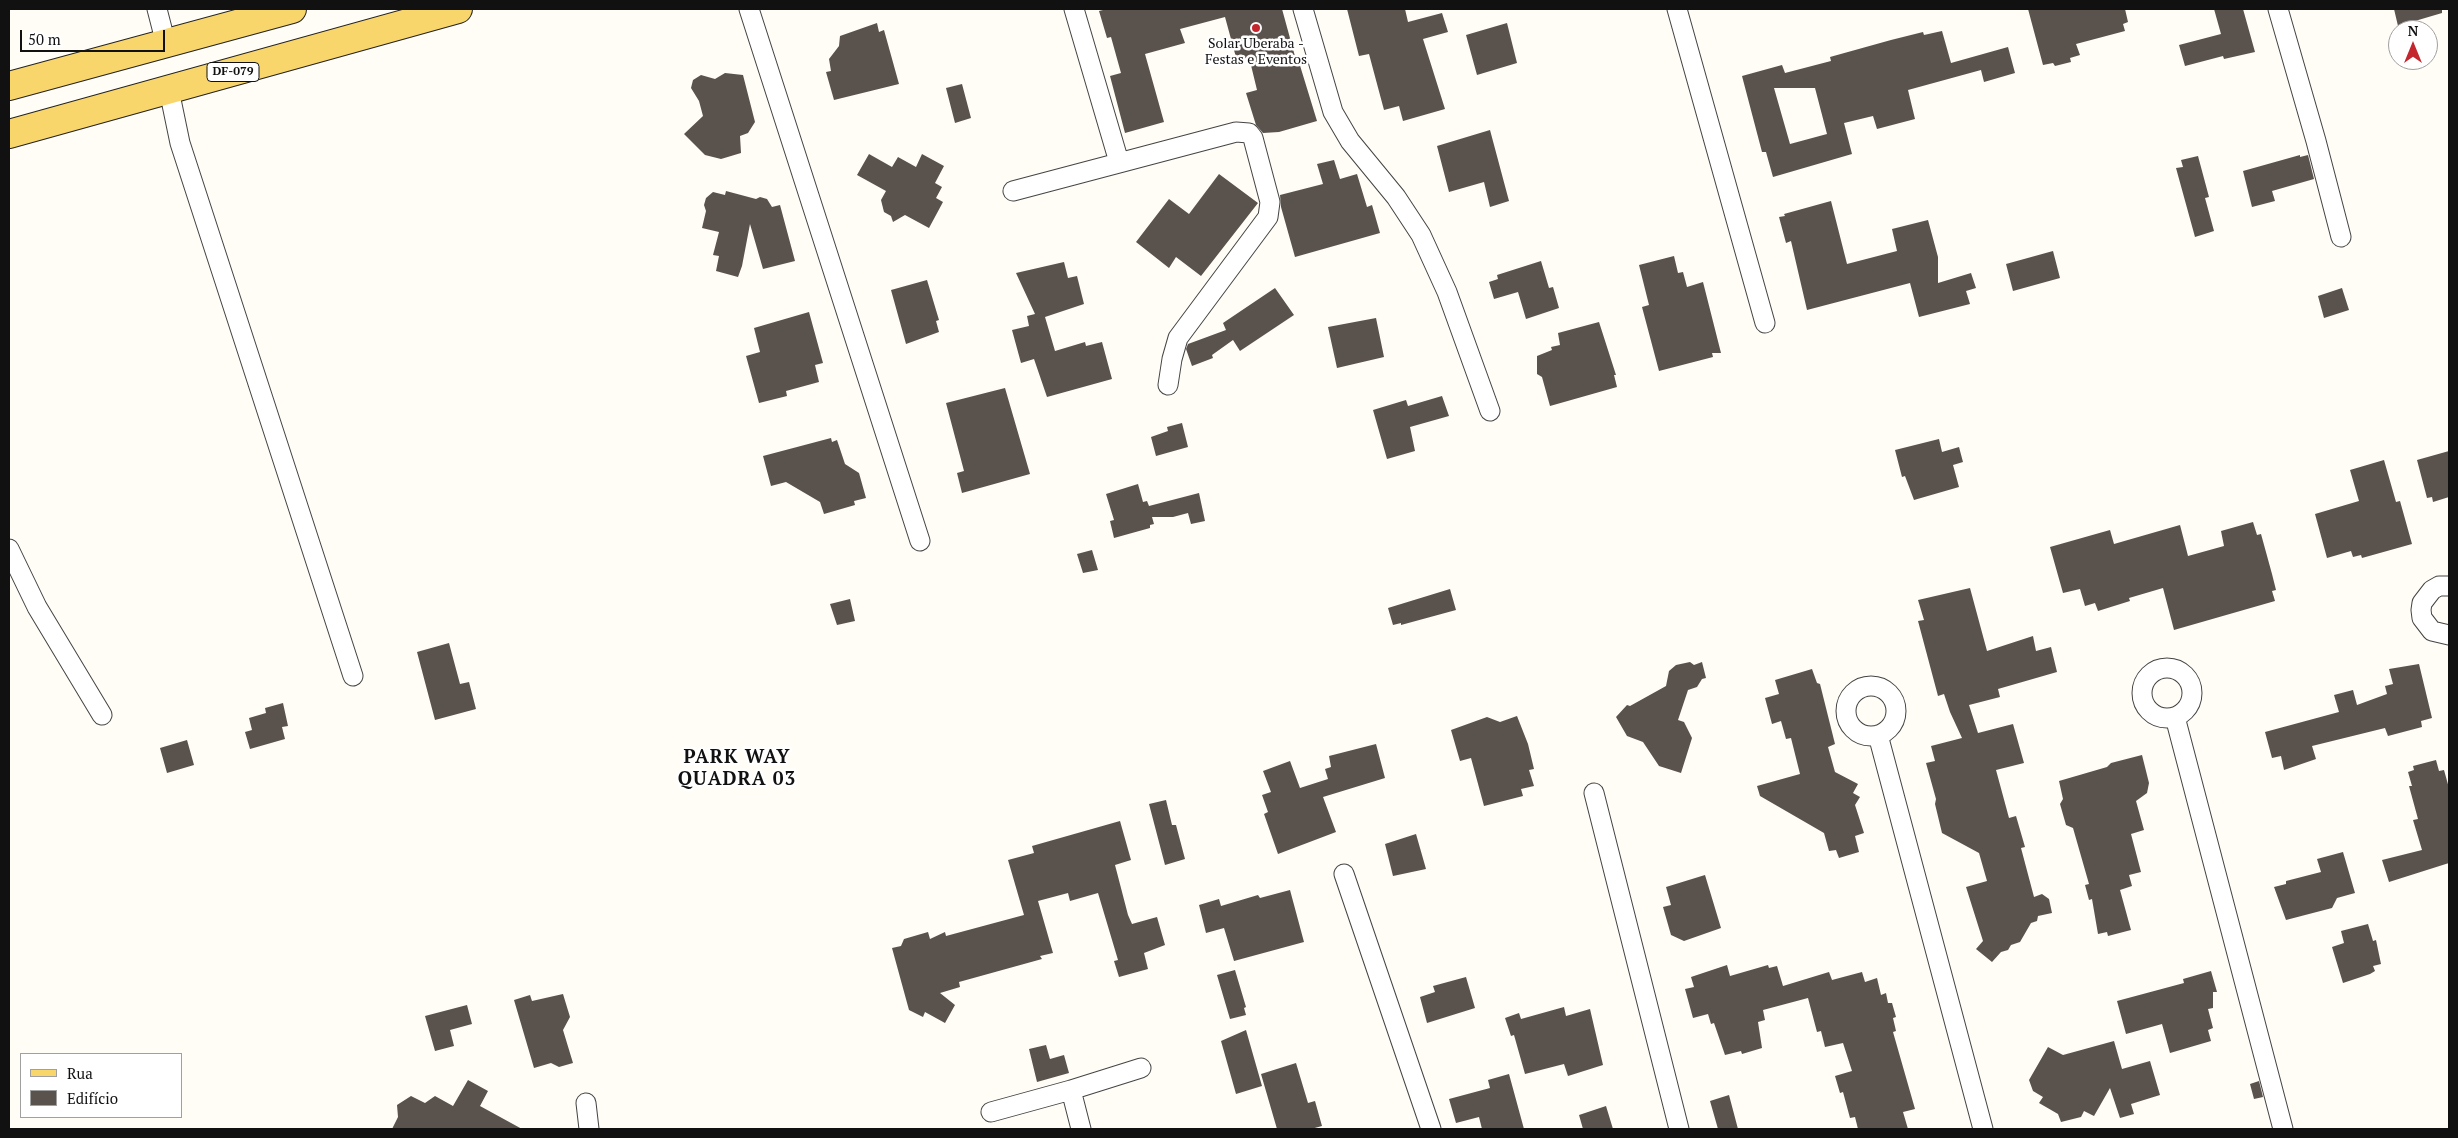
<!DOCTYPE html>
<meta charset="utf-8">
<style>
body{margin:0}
#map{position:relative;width:2458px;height:1138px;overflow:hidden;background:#fffdf5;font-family:"PT Serif",serif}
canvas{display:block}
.frame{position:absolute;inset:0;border:10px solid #111;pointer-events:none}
.legend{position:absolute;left:20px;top:1053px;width:162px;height:65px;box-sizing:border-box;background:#fff;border:1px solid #a0a0a0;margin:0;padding:6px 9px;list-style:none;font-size:15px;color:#111}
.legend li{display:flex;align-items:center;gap:10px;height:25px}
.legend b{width:25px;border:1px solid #a0a0a0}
.north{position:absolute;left:2388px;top:20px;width:50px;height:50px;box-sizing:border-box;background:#fff;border:1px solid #a0a0a0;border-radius:50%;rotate:0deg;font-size:14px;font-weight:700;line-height:20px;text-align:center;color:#111}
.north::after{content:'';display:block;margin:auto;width:18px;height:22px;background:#c4262e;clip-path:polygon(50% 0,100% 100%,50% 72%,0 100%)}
.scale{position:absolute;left:20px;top:30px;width:145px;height:22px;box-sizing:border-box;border:2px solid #111;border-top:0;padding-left:6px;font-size:15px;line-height:18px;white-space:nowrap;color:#111;-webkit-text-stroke:4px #fff;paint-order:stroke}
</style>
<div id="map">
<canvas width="2458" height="1138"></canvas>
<div class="frame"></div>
<ul class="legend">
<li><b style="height:6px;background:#f9d66b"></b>Rua</li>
<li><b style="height:14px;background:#5a524d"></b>Edifício</li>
</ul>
<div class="north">N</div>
<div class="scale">50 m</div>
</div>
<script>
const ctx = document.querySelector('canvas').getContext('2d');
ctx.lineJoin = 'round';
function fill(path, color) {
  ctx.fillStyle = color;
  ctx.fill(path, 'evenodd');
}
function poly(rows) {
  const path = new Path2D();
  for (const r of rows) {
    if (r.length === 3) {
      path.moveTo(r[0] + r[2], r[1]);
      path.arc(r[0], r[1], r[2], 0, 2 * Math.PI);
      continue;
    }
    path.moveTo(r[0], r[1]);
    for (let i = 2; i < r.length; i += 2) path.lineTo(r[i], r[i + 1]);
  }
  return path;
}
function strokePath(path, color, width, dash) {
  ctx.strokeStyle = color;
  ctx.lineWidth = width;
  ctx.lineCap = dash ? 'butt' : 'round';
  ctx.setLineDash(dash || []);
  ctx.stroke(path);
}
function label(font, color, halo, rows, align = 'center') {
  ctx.font = font + ' "PT Serif",serif';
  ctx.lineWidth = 5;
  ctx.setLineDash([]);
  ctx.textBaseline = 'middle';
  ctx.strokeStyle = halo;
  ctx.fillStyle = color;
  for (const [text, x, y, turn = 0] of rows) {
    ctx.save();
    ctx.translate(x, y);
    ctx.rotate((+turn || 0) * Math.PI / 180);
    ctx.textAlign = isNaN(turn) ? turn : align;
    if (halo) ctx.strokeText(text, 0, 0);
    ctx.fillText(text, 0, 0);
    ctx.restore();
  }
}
const building = poly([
 [1107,9,1282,9,1296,60,1298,59,1317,121,1279,132,1263,133,1256,125,1246,93,1257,90,1249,57,1237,61,1225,17,1180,29,1185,43,1145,54,1164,122,1125,133,1110,76,1121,73,1111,37,1107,38,1099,11],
 [1347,9,1405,9,1408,22,1442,13,1448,32,1423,39,1445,109,1403,121,1399,106,1384,110,1369,54,1359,56],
 [2028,9,2125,9,2128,22,2123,24,2125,31,2076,44,2080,55,2070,58,2071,62,2055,66,2053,63,2043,65],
 [2214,9,2243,9,2255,52,2224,59,2223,56,2185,66,2179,45,2221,34],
 [2394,9,2442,9,2442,13,2398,26],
 [877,23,879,32,884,30,899,84,834,100,826,72,831,71,829,59,839,46,840,36],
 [1507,23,1517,63,1477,75,1466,35],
 [1942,31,1951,63,2008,47,2015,73,1984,82,1981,70,1908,90,1915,119,1877,129,1873,116,1844,123,1852,154,1773,177,1766,152,1762,152,1742,76,1782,65,1785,73,1831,61,1830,57,1891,40,1923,32,1924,35],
 [1774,88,1815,88,1827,134,1790,144],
 [725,73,743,75,755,122,748,133,740,136,741,153,721,159,705,155,684,134,703,116,699,101,691,88,693,80,701,75,715,79],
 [962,84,971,118,955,123,946,88],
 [1490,130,1509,201,1490,207,1484,182,1449,192,1437,146],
 [869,154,892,167,898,157,916,167,922,154,944,166,935,183,942,187,936,198,943,202,929,228,905,215,893,222,891,216,884,212,881,200,886,191,857,175],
 [2300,155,2300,157,2308,155,2314,179,2272,191,2275,201,2252,207,2243,171],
 [2198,156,2209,197,2205,198,2214,231,2195,237,2176,168,2183,167,2181,160],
 [1334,160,1340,179,1357,174,1367,207,1372,205,1380,233,1295,257,1281,207,1280,195,1323,184,1317,164],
 [1219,174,1258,203,1201,276,1176,257,1169,268,1136,242,1169,199,1189,214],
 [726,191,756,199,760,197,767,199,772,207,780,205,795,261,763,269,750,224,742,266,738,277,716,271,719,256,713,255,719,232,702,228,706,211,704,205,706,198,713,192,725,195],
 [1831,201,1847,264,1897,251,1892,229,1928,220,1938,257,1938,283,1971,273,1976,288,1966,291,1970,304,1919,317,1910,283,1807,310,1791,241,1786,243,1779,217,1785,216,1784,214],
 [2053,251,2060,278,2013,291,2006,264],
 [1674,256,1678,273,1683,272,1687,287,1703,282,1721,353,1712,353,1713,357,1659,371,1642,307,1649,305,1639,265],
 [1541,261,1549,288,1553,287,1559,308,1526,319,1518,292,1494,299,1489,282,1498,279,1497,275],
 [1064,262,1068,278,1077,276,1084,304,1045,317,1055,351,1085,342,1086,346,1102,342,1112,379,1047,397,1034,359,1021,363,1012,330,1029,326,1027,316,1035,314,1016,273],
 [927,280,939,320,936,321,939,332,906,344,891,290],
 [1275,288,1294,315,1240,351,1233,340,1212,355,1213,358,1192,366,1186,349,1188,344,1226,330,1223,323],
 [2342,288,2349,310,2324,318,2318,296],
 [809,312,823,363,815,365,819,382,786,391,787,396,759,403,746,356,760,352,754,328],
 [1376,318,1384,357,1337,368,1328,327],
 [1599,322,1616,375,1614,375,1617,387,1550,406,1542,377,1537,374,1537,356,1552,350,1551,347,1560,345,1558,333],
 [1005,388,1030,474,962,493,957,473,964,471,946,403],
 [1442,396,1449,416,1410,427,1415,451,1387,459,1373,410,1406,400,1408,406],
 [1182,423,1188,447,1156,456,1151,437,1168,431,1167,427],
 [831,438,832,442,837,440,845,464,859,473,866,498,854,501,855,505,824,514,820,502,786,482,771,486,763,456],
 [1939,439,1942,452,1959,447,1963,462,1953,465,1959,487,1914,500,1905,476,1902,477,1895,450],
 [2449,451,2449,497,2433,502,2432,497,2427,498,2417,460],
 [2384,460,2396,502,2400,501,2412,544,2362,558,2361,555,2353,557,2351,551,2327,558,2315,514,2359,501,2350,470],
 [1138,484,1143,502,1147,501,1149,506,1199,493,1205,521,1191,524,1188,513,1173,517,1152,517,1154,524,1150,525,1150,528,1114,538,1110,521,1114,520,1106,494],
 [2253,522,2257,535,2261,534,2272,574,2276,590,2272,591,2275,601,2174,630,2163,588,2129,598,2130,601,2098,611,2095,603,2085,606,2080,589,2063,593,2050,547,2110,530,2114,544,2180,525,2188,556,2224,546,2221,531],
 [1092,550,1098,570,1083,573,1077,554],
 [1970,588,1987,651,2033,636,2036,651,2051,647,2057,672,1998,689,2000,697,1969,705,1978,733,2013,724,2024,763,1996,770,2009,818,2016,816,2025,847,2021,848,2034,897,2042,894,2049,899,2052,913,2038,916,2037,921,2031,923,2020,942,2011,945,2008,950,2001,952,1992,962,1976,949,1983,941,1966,887,1987,881,1979,853,1942,833,1935,804,1936,799,1926,763,1935,761,1931,746,1962,738,1950,712,1944,694,1938,696,1918,621,1924,620,1918,600],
 [1450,589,1456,610,1401,625,1401,623,1393,625,1388,608],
 [850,599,855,621,837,625,830,604],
 [449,643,460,684,469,682,476,709,435,720,417,652],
 [1690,662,1694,665,1702,662,1706,678,1702,679,1697,687,1688,690,1678,720,1684,722,1692,738,1681,773,1659,766,1643,742,1627,736,1616,717,1627,705,1630,706,1666,686,1669,671,1676,665],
 [2419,664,2432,718,2421,721,2422,727,2388,736,2385,728,2312,746,2316,759,2284,770,2281,756,2272,758,2265,732,2339,712,2334,695,2353,690,2357,705,2387,694,2385,686,2393,684,2389,669],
 [1812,669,1817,683,1820,684,1835,744,1828,747,1835,772,1858,784,1853,793,1860,797,1855,805,1864,833,1855,836,1859,852,1839,858,1836,850,1829,851,1824,833,1760,796,1757,786,1800,774,1791,738,1786,739,1781,721,1772,724,1765,698,1779,694,1775,680],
 [283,703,288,726,282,727,285,739,250,749,245,732,252,730,249,718,266,713,265,708],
 [1517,716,1528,744,1534,769,1529,770,1534,786,1521,789,1523,796,1484,806,1471,758,1460,761,1451,730,1487,717,1500,722],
 [187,740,194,765,167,773,160,748],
 [1376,744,1385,778,1323,797,1336,832,1278,854,1264,814,1268,812,1262,795,1271,792,1263,771,1290,761,1300,788,1328,779,1325,769,1331,767,1329,756],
 [2142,755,2149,783,2147,793,2136,801,2144,830,2131,834,2141,872,2129,875,2132,886,2120,890,2131,930,2108,936,2107,932,2098,934,2092,899,2089,900,2085,885,2089,884,2073,828,2066,825,2060,804,2063,799,2059,781,2107,767,2111,763],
 [2436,760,2439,771,2444,770,2449,788,2449,863,2389,882,2382,860,2422,850,2413,820,2418,819,2409,786,2412,786,2408,772,2414,770,2413,766],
 [1166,800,1172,825,1176,825,1185,859,1165,865,1149,804],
 [1120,821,1131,860,1115,865,1128,915,1132,924,1157,917,1165,945,1144,953,1148,969,1119,977,1114,961,1118,960,1098,893,1070,901,1068,893,1038,901,1053,953,1040,956,1042,959,959,982,960,987,940,993,955,1005,945,1023,925,1012,923,1017,909,1010,892,948,901,946,904,939,928,932,930,939,945,932,946,936,1024,915,1008,860,1034,853,1032,846],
 [1416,834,1426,869,1393,876,1385,844],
 [2343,852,2355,893,2337,898,2332,908,2286,920,2274,887,2286,884,2286,881,2321,872,2317,859],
 [1705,875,1721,928,1684,941,1671,935,1663,907,1671,905,1666,887],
 [1290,890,1304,942,1234,961,1224,928,1206,933,1199,905,1219,899,1221,906,1258,895,1260,898],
 [2368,924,2373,941,2376,940,2381,964,2373,966,2375,971,2370,974,2343,983,2332,947,2344,943,2341,931],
 [1727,965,1730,976,1768,965,1769,968,1777,966,1783,986,1829,972,1832,980,1862,972,1865,982,1877,978,1881,995,1886,993,1888,1003,1892,1003,1896,1017,1893,1018,1896,1031,1893,1032,1915,1109,1903,1112,1908,1129,1858,1129,1855,1117,1850,1118,1843,1092,1840,1093,1835,1076,1852,1071,1843,1043,1825,1047,1821,1031,1817,1032,1808,998,1763,1010,1765,1020,1758,1022,1762,1048,1742,1054,1741,1051,1725,1055,1714,1023,1711,1024,1708,1014,1693,1018,1685,989,1694,987,1691,977],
 [1235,970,1246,1007,1244,1008,1246,1015,1230,1019,1217,975],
 [2211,971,2217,992,2213,992,2213,1008,2208,1009,2213,1028,2208,1030,2211,1041,2170,1053,2162,1024,2126,1034,2117,1001,2184,983,2183,979],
 [1466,977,1475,1008,1427,1023,1420,997,1435,992,1433,986],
 [563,994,570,1017,563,1030,573,1063,559,1067,551,1063,534,1068,514,1000,530,995,532,1001],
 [467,1005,472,1024,450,1030,454,1046,435,1051,425,1016],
 [1564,1007,1566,1016,1590,1009,1603,1065,1568,1076,1564,1064,1525,1074,1514,1035,1511,1036,1505,1018,1519,1013,1521,1019],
 [1246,1030,1262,1086,1236,1094,1221,1041],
 [2114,1041,2122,1069,2150,1061,2160,1095,2131,1104,2134,1114,2120,1118,2110,1088,2094,1116,2084,1111,2081,1117,2061,1122,2058,1114,2039,1103,2043,1097,2033,1091,2029,1080,2048,1047,2063,1055],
 [1046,1045,1050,1059,1064,1055,1069,1073,1037,1082,1029,1049],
 [1296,1063,1308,1103,1315,1101,1322,1126,1311,1129,1277,1129,1261,1074],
 [1509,1074,1524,1129,1482,1129,1479,1117,1456,1123,1449,1099,1490,1088,1488,1080],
 [468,1080,488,1091,480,1106,522,1129,392,1129,398,1117,397,1105,411,1096,425,1103,435,1096,453,1106],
 [2259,1081,2263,1097,2254,1099,2250,1084],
 [1729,1095,1738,1129,1718,1129,1710,1101],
 [1606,1106,1613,1129,1583,1129,1579,1115]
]);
const minor = poly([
 [157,9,166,44],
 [749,9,920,541],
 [1074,9,1119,162],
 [1303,9,1333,112,1350,141,1396,197,1421,235,1447,292,1490,411],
 [1677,9,1765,323],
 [2278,9,2316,141,2341,237],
 [169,90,180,143,353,676],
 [1013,191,1236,132,1249,133,1253,138,1270,202,1268,217,1178,338,1172,359,1168,385],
 [9,549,37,607,102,715],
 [2449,586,2439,586,2432,590,2422,603,2421,610,2422,618,2432,631,2449,635],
 [2167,693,25],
 [1871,711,25],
 [2175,717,2283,1129],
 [1878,735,1983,1129],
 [1594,793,1679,1129],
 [1344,874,1431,1129],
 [586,1103,589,1129],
 [991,1112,1071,1090],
 [1081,1129,1071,1090,1141,1068]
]);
const primary = poly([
 [9,86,292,9],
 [9,134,458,9]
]);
const markers = [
 [1256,28,5,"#c4262e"]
];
const shields = [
 [233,72,52]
];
const shieldNames = [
 ["DF-079",233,72]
];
const poiNames = [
 ["Solar Uberaba -",1256,44],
 ["Festas e Eventos",1256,60]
];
const districtNames = [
 ["PARK WAY",737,758],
 ["QUADRA 03",737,780]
];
fill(building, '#5a524d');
strokePath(minor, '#444', 21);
strokePath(primary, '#222', 30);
strokePath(minor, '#fff', 19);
strokePath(primary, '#f9d66b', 28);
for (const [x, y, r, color] of markers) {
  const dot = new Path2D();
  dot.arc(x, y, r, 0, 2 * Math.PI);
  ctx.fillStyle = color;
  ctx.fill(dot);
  strokePath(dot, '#fff', 2);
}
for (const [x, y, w] of shields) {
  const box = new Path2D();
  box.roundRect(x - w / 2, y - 9.5, w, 19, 4);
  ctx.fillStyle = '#fff';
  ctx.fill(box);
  strokePath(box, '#111', 1);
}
label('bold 12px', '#111', null, shieldNames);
label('14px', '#111', '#fff', poiNames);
ctx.letterSpacing = '1px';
label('bold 19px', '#111', '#fff', districtNames);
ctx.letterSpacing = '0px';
</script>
